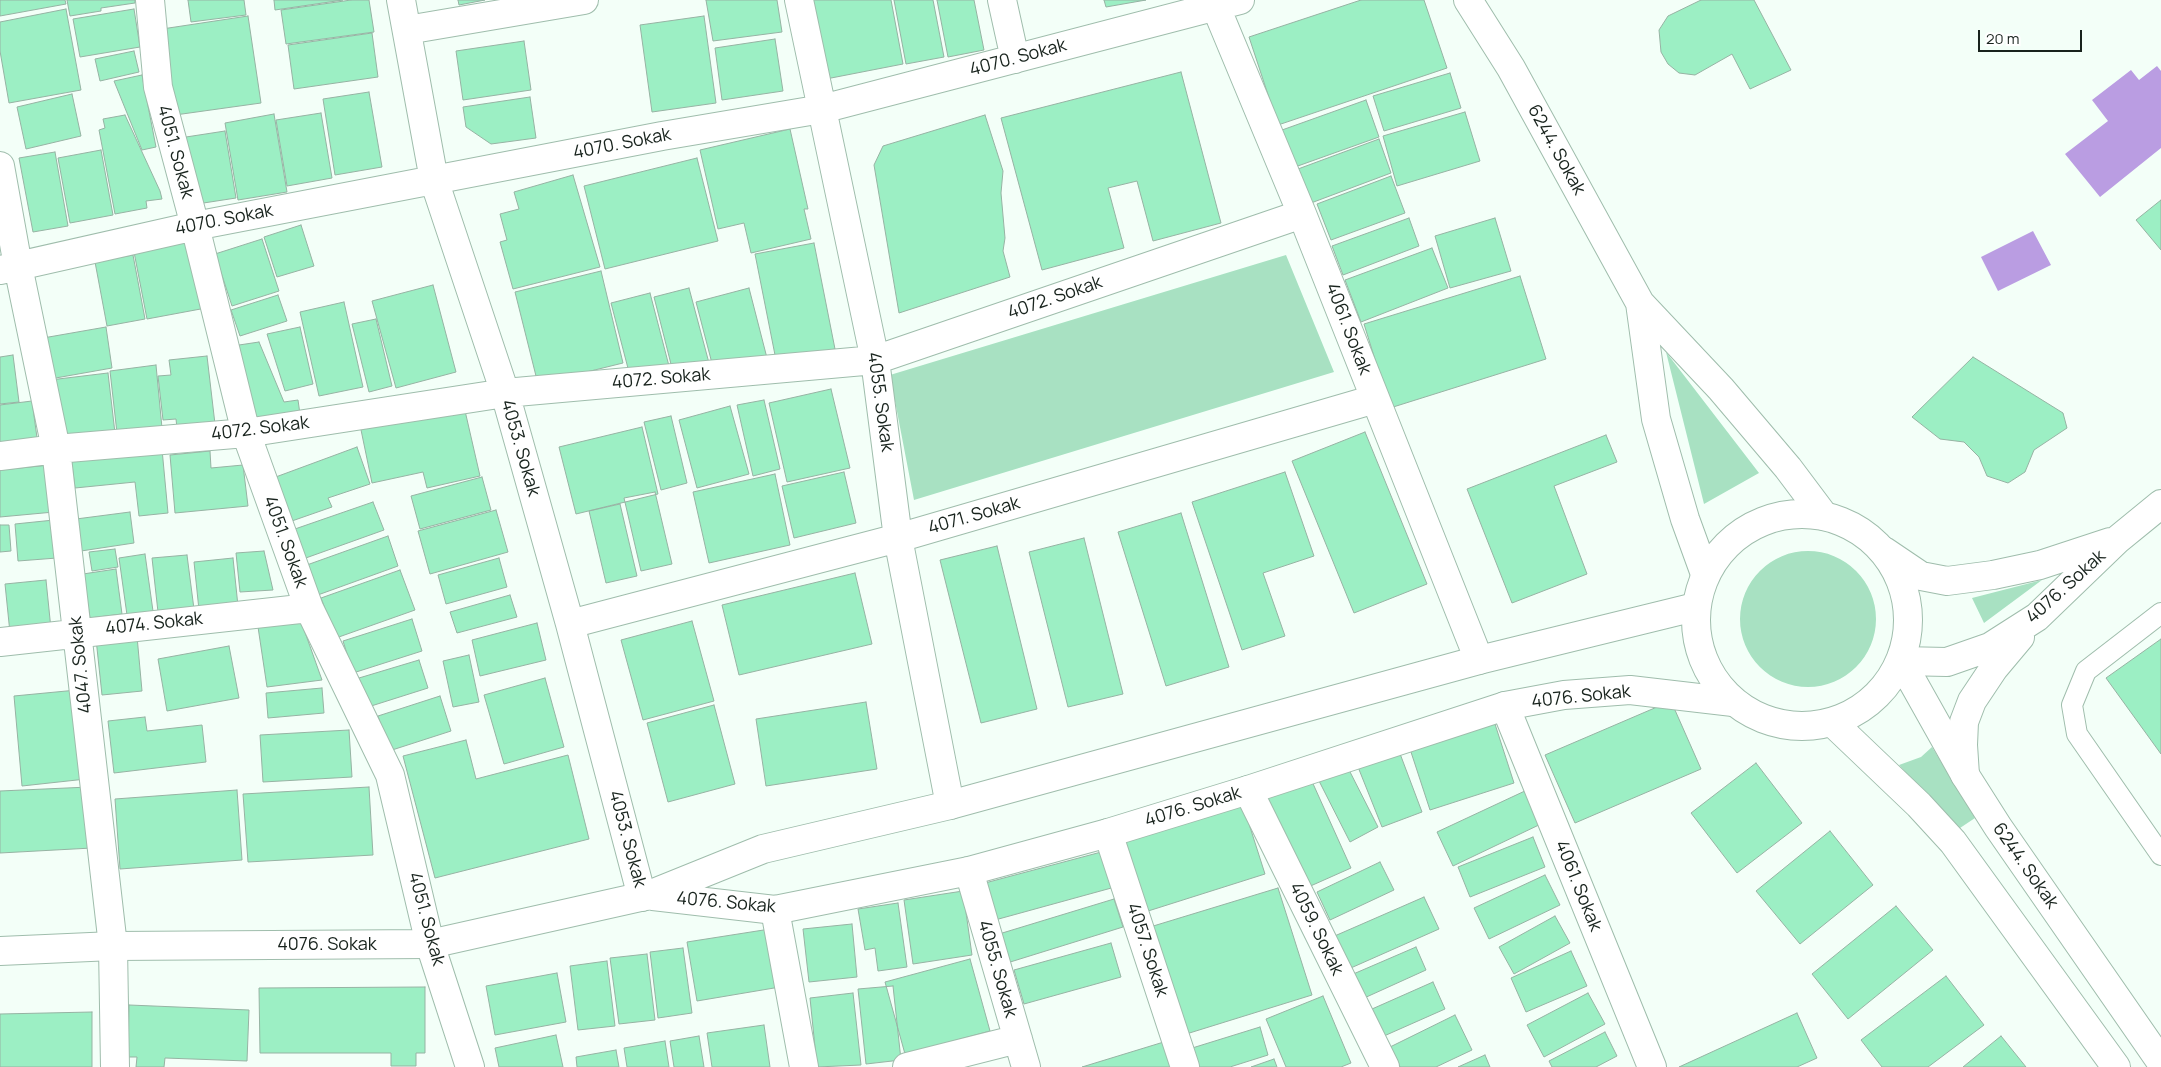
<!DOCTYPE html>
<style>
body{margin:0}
#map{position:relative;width:2161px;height:1067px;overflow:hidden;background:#f3fff8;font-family:Manrope,sans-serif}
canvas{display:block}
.scale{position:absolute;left:1978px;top:30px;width:104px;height:22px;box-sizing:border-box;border:2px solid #18231d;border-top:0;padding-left:6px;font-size:15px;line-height:18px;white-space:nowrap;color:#18231d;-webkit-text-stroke:4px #fff;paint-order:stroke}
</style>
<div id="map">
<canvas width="2161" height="1067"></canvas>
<div class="scale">20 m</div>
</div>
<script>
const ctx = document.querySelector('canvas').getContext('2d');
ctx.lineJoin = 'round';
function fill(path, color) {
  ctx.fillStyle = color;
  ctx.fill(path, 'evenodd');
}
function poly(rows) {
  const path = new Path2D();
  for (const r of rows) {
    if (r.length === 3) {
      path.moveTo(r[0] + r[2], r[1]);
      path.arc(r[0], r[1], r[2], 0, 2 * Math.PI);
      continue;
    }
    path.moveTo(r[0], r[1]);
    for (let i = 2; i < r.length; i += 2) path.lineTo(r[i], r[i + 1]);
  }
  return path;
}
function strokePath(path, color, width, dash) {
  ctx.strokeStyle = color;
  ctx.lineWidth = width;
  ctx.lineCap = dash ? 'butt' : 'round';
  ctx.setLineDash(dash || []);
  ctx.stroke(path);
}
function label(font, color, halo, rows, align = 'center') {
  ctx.font = font + ' Manrope,sans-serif';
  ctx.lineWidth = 4.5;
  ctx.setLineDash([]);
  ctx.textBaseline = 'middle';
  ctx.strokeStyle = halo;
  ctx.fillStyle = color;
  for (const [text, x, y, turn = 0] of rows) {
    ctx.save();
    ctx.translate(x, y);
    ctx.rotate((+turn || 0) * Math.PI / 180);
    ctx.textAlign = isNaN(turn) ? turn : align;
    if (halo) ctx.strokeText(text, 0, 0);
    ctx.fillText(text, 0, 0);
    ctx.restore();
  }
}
const green = poly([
 [1286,255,1334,372,914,500,890,375],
 [1666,352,1759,473,1704,504],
 [1808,619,68],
 [2042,580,1984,623,1972,598],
 [1932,747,1975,818,1957,830,1899,765,1921,757]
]);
const water = poly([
 [2157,66,2161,71,2161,148,2100,197,2065,154,2108,121,2092,100,2131,70,2139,80],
 [2033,231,2051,265,1998,291,1981,257]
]);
const building = poly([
 [0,0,65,0,66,4,0,16,0,0],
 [67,0,135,0,135,3,101,8,101,11,70,16,67,0],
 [188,0,244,0,246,15,191,22,188,0],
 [274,0,343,0,275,10,274,0],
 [351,0,369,0,374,32,286,44,281,10,351,0],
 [458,0,485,0,459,5,458,0],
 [706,0,777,0,782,32,713,41,706,0],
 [811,0,891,0,903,64,826,79,811,0],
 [894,0,933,0,944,57,906,64,894,0],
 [937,0,974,0,984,50,948,57,937,0],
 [1104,0,1146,0,1106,7,1104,0],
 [1361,0,1424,0,1447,68,1278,125,1249,37,1361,0],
 [1701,0,1754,0,1791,70,1750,89,1732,54,1695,75,1679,73,1668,64,1661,52,1659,30,1668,16,1701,0],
 [66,9,81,90,9,103,0,51,0,22,66,9],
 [134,9,140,47,80,57,73,19,134,9],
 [248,16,261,103,175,115,162,29,248,16],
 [704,16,716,103,652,112,640,25,704,16],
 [372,33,378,77,294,89,288,45,372,33],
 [775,39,783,91,722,100,715,48,775,39],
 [524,41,531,90,463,100,456,51,524,41],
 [134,51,139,72,100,81,95,59,134,51],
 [1181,72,1221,223,1153,241,1137,181,1108,188,1124,248,1042,270,1001,118,1181,72],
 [1450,73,1461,108,1384,131,1373,96,1450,73],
 [142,75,156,147,142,150,114,81,142,75],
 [369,92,382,167,335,175,323,99,369,92],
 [72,94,81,136,26,149,17,107,72,94],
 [530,97,536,138,491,144,466,127,463,107,530,97],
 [1366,100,1379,137,1295,167,1282,130,1366,100],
 [1465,112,1480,161,1397,186,1383,136,1465,112],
 [321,113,332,178,287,186,276,120,321,113],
 [274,114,287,192,238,200,225,123,274,114],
 [125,115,160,191,162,199,146,201,147,208,115,214,99,130,105,128,103,119,125,115],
 [985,115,1003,171,1001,193,1005,238,1003,251,1010,277,899,313,874,165,883,146,985,115],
 [790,129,808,209,804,209,811,239,751,253,744,223,718,229,700,150,790,129],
 [225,131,236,198,197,204,186,137,225,131],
 [1379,139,1391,173,1311,203,1298,169,1379,139],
 [101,150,113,215,70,223,58,158,101,150],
 [55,152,68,226,33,232,19,158,55,152],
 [697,158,718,241,605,269,584,186,697,158],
 [573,175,600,267,513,289,500,242,507,240,500,214,519,209,514,192,573,175],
 [1391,176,1405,213,1331,240,1317,204,1391,176],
 [2161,200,2161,250,2136,220,2161,200],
 [1409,218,1419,246,1343,275,1332,246,1409,218],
 [1495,218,1511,271,1450,288,1435,236,1495,218],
 [301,225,314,266,277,277,264,237,301,225],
 [262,239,279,291,232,306,215,254,262,239],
 [193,241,206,308,147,319,134,252,193,241],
 [814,243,835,349,776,360,755,254,814,243],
 [1432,248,1448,288,1361,322,1345,280,1432,248],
 [133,255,145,319,107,326,95,262,133,255],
 [601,271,623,363,538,384,515,292,601,271],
 [1520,276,1546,359,1390,408,1364,324,1520,276],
 [433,285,456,372,396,388,372,301,433,285],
 [689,288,709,363,673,372,654,297,689,288],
 [749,288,767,358,714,371,696,302,749,288],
 [650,293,669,366,630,376,611,303,650,293],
 [278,295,287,321,240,336,231,310,278,295],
 [344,302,363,387,319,396,300,312,344,302],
 [376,319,392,386,369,392,352,324,376,319],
 [106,327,112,368,50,379,43,338,106,327],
 [300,327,313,384,285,391,267,334,300,327],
 [259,342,284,402,298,400,300,414,251,419,239,345,259,342],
 [13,355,19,402,0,404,0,357,13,355],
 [207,356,215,424,177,428,176,419,163,420,158,376,171,375,169,360,207,356],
 [1973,357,2063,413,2067,428,2034,450,2025,472,2008,483,1987,476,1979,457,1964,442,1940,439,1912,417,1973,357],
 [156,365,162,428,117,433,110,371,156,365],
 [108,373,115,433,57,440,50,380,108,373],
 [831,389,850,468,787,482,769,403,831,389],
 [764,400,780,469,753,476,737,405,764,400],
 [32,401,38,445,0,450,0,405,32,401],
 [463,402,480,476,427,488,423,472,372,483,360,425,463,402],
 [730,406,749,474,697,488,679,420,730,406],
 [671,416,687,483,661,490,644,422,671,416],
 [642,427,658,494,576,514,559,447,642,427],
 [1365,432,1427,584,1354,613,1292,461,1365,432],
 [1606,435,1617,462,1554,486,1587,574,1512,603,1467,489,1606,435],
 [357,447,370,484,328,498,332,507,289,522,273,478,357,447],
 [162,449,168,513,139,516,135,482,75,488,71,457,162,449],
 [210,451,211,468,243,465,248,506,175,513,170,455,210,451],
 [50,465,54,512,0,517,0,470,50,465],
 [844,472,856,523,794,538,782,486,844,472],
 [1285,472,1314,556,1263,573,1285,636,1242,650,1192,502,1285,472],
 [775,474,790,545,709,563,693,492,775,474],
 [482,477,491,510,420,529,411,496,482,477],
 [655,492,672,564,641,571,624,498,655,492],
 [373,502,384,530,303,559,292,530,373,502],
 [620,504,637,576,606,583,589,511,620,504],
 [496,510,508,552,430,574,418,531,496,510],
 [130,512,134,543,81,551,76,519,130,512],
 [1181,513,1229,667,1166,686,1118,532,1181,513],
 [54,520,57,558,18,561,15,524,54,520],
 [0,525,9,525,11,551,0,552,0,525],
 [388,536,398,566,315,596,304,566,388,536],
 [1084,538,1123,694,1068,707,1029,552,1084,538],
 [997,546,1037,709,981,723,940,560,997,546],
 [115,549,118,567,92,571,89,552,115,549],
 [264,551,273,590,240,592,236,553,264,551],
 [145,554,153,611,127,615,119,558,145,554],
 [187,555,194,609,158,612,152,558,187,555],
 [233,558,238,606,199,610,194,562,233,558],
 [499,558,507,587,446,604,438,575,499,558],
 [116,569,122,614,90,618,83,574,116,569],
 [400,570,415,610,336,638,321,598,400,570],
 [855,573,872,644,739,675,722,605,855,573],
 [46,580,51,629,10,633,5,584,46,580],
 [510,595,517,617,457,633,450,612,510,595],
 [412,619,422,651,353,673,343,641,412,619],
 [301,621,322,680,267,687,258,627,301,621],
 [692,621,714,701,643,720,621,640,692,621],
 [537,623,546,660,480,676,472,640,537,623],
 [137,636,142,691,102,695,96,639,137,636],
 [2161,639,2161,754,2106,678,2161,639],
 [229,646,239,698,167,711,158,659,229,646],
 [469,655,479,702,453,707,443,661,469,655],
 [419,660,428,688,368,707,359,678,419,660],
 [545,678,564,747,504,764,484,695,545,678],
 [322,688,324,713,268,718,266,693,322,688],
 [77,690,86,779,22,786,14,696,77,690],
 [440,696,451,731,389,751,378,716,440,696],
 [1671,701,1701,769,1575,823,1545,755,1671,701],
 [866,702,877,769,766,786,756,719,866,702],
 [714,705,735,784,668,802,647,723,714,705],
 [145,717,147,731,202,725,206,762,114,773,108,721,145,717],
 [1494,721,1514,783,1430,810,1410,749,1494,721],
 [349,730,352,777,263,782,260,735,349,730],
 [466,740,476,779,568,755,589,839,435,878,403,756,466,740],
 [1399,751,1422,812,1382,827,1358,767,1399,751],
 [1345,762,1378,827,1350,842,1317,777,1345,762],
 [1756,763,1802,823,1737,873,1691,813,1756,763],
 [1310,777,1351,868,1306,888,1265,797,1310,777],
 [89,787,92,848,0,853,0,791,89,787],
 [369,787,373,855,248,862,243,794,369,787],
 [237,790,242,860,120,869,115,799,237,790],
 [1527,790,1543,823,1453,866,1437,832,1527,790],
 [1242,802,1265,874,1145,912,1123,840,1242,802],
 [1830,831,1873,885,1800,944,1756,891,1830,831],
 [1533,837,1545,867,1470,897,1458,867,1533,837],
 [1105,851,1115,887,995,920,985,883,1105,851],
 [1380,862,1394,890,1330,920,1317,892,1380,862],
 [1545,875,1560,905,1489,939,1474,908,1545,875],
 [1278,888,1312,995,1183,1035,1150,927,1278,888],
 [963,891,972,955,913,964,904,900,963,891],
 [1424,897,1439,929,1344,971,1330,938,1424,897],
 [1114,899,1123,927,1007,963,999,934,1114,899],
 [898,903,907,967,878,971,875,948,865,950,858,909,898,903],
 [1896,906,1933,950,1848,1019,1812,974,1896,906],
 [1555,916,1570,943,1514,974,1499,947,1555,916],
 [852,924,857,977,809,982,803,929,852,924],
 [770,929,780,987,697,1001,687,942,770,929],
 [1111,943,1121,977,1024,1004,1014,970,1111,943],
 [1416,947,1426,970,1362,999,1351,975,1416,947],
 [683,948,692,1013,658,1018,650,952,683,948],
 [1571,951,1587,986,1526,1012,1511,978,1571,951],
 [647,954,655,1020,619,1024,610,958,647,954],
 [970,959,990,1031,905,1054,885,982,970,959],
 [607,961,615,1026,578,1030,570,966,607,961],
 [557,973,566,1022,495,1035,486,986,557,973],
 [1946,976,1984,1025,1928,1067,1882,1067,1861,1040,1946,976],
 [1433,982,1445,1009,1384,1036,1372,1009,1433,982],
 [893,986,901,1060,866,1064,858,989,893,986],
 [425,987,425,1053,416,1053,416,1066,391,1066,391,1053,260,1053,259,988,425,987],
 [853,993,861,1065,817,1067,810,998,853,993],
 [1588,993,1605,1024,1544,1057,1527,1025,1588,993],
 [1323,996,1351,1063,1341,1067,1286,1067,1266,1019,1323,996],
 [129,1005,249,1010,247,1061,165,1058,164,1067,136,1067,137,1057,128,1057,129,1005],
 [92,1012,92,1067,0,1067,0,1014,92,1012],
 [1797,1013,1817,1058,1797,1067,1679,1067,1797,1013],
 [1455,1015,1472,1050,1436,1067,1400,1067,1390,1047,1455,1015],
 [764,1025,770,1067,712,1067,707,1033,764,1025],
 [1260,1027,1268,1055,1230,1067,1194,1067,1189,1049,1260,1027],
 [1605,1032,1617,1056,1596,1067,1552,1067,1549,1061,1605,1032],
 [556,1035,563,1067,499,1067,495,1048,556,1035],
 [699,1036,704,1067,674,1067,670,1041,699,1036],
 [2001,1036,2026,1067,1963,1067,2001,1036],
 [665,1041,669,1067,627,1067,624,1048,665,1041],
 [1167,1041,1174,1067,1082,1067,1167,1041],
 [616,1050,619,1067,577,1067,576,1057,616,1050],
 [1485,1055,1490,1067,1458,1067,1485,1055],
 [1274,1059,1277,1067,1251,1067,1274,1059]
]);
const service = poly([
 [2161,613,2086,671,2072,705,2077,734,2161,855]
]);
const minor = poly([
 [150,0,158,87,195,226,246,433,309,608,390,775,430,944,470,1067],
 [401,0,434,180,505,393,570,624,642,897],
 [799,0,875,360,898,538,950,805],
 [1002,0,1015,59],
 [1213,0,1302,214,1479,660],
 [407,30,584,0],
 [0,166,18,266,56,449,113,946,115,1067],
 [0,270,195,226,662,136,822,109,1240,0],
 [0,456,56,449,246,433,505,393,875,360,1302,214],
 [570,624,898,538,1375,399],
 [0,642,309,608],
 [1505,706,1652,1067],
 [1248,790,1385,1067],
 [1108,833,1185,1067],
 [969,871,1026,1067],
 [775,910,804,1067],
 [907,1067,1018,1039]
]);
const tertiary = poly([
 [1468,0,1511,68,1640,303,1721,389,1788,468,1824,516],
 [1640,303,1656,419,1685,519,1705,574]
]);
const secondary = poly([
 [1884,551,1921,576,1947,581,1993,575,2040,565,2110,542],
 [1901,661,1947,662,1990,647,2037,617,2117,540,2161,504],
 [1965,775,1963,745,1964,722,1972,701,1994,668,2020,637],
 [653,896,775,910,969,871,1108,833,1248,790,1505,706,1564,695,1630,690,1733,702],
 [0,951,113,946,430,944,649,895,763,849,950,805,1479,660,1695,607]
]);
const primary = poly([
 [1802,620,106],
 [1901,661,1965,775,1998,827,2161,1062],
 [1833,723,1919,805,1953,842,2116,1067]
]);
const streetNames = [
 ["4070. Sokak",1018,58,-15],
 ["4070. Sokak",622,144,-11],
 ["6244. Sokak",1556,150,61],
 ["4051. Sokak",175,152,75],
 ["4070. Sokak",224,220,-11],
 ["4072. Sokak",1055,298,-19],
 ["4061. Sokak",1348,329,69],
 ["4072. Sokak",661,379,-5],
 ["4055. Sokak",880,402,82],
 ["4072. Sokak",260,429,-7],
 ["4053. Sokak",520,448,74],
 ["4071. Sokak",974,516,-16],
 ["4051. Sokak",285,542,70],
 ["4076. Sokak",2066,587,-42],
 ["4074. Sokak",154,624,-6],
 ["4047. Sokak",81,665,-96],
 ["4076. Sokak",1581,697,-6],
 ["4076. Sokak",1193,807,-17],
 ["4053. Sokak",627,839,75],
 ["6244. Sokak",2025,866,55],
 ["4061. Sokak",1578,886,68],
 ["4076. Sokak",726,903,5],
 ["4051. Sokak",426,919,75],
 ["4059. Sokak",1316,929,64],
 ["4076. Sokak",327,945],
 ["4057. Sokak",1147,950,72],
 ["4055. Sokak",997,969,74]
];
fill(green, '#a8e1c2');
fill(water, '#ba9de2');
fill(building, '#9cefc4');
strokePath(building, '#96b3a3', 1);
strokePath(service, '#9fbdac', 22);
strokePath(minor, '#9fbdac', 30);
strokePath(tertiary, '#9fbdac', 30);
strokePath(secondary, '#9fbdac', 30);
strokePath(primary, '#9fbdac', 30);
strokePath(service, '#fff', 20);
strokePath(minor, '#fff', 28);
strokePath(tertiary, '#fff', 28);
strokePath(secondary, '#fff', 28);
strokePath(primary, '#fff', 28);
label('18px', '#18231d', '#fff', streetNames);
</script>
